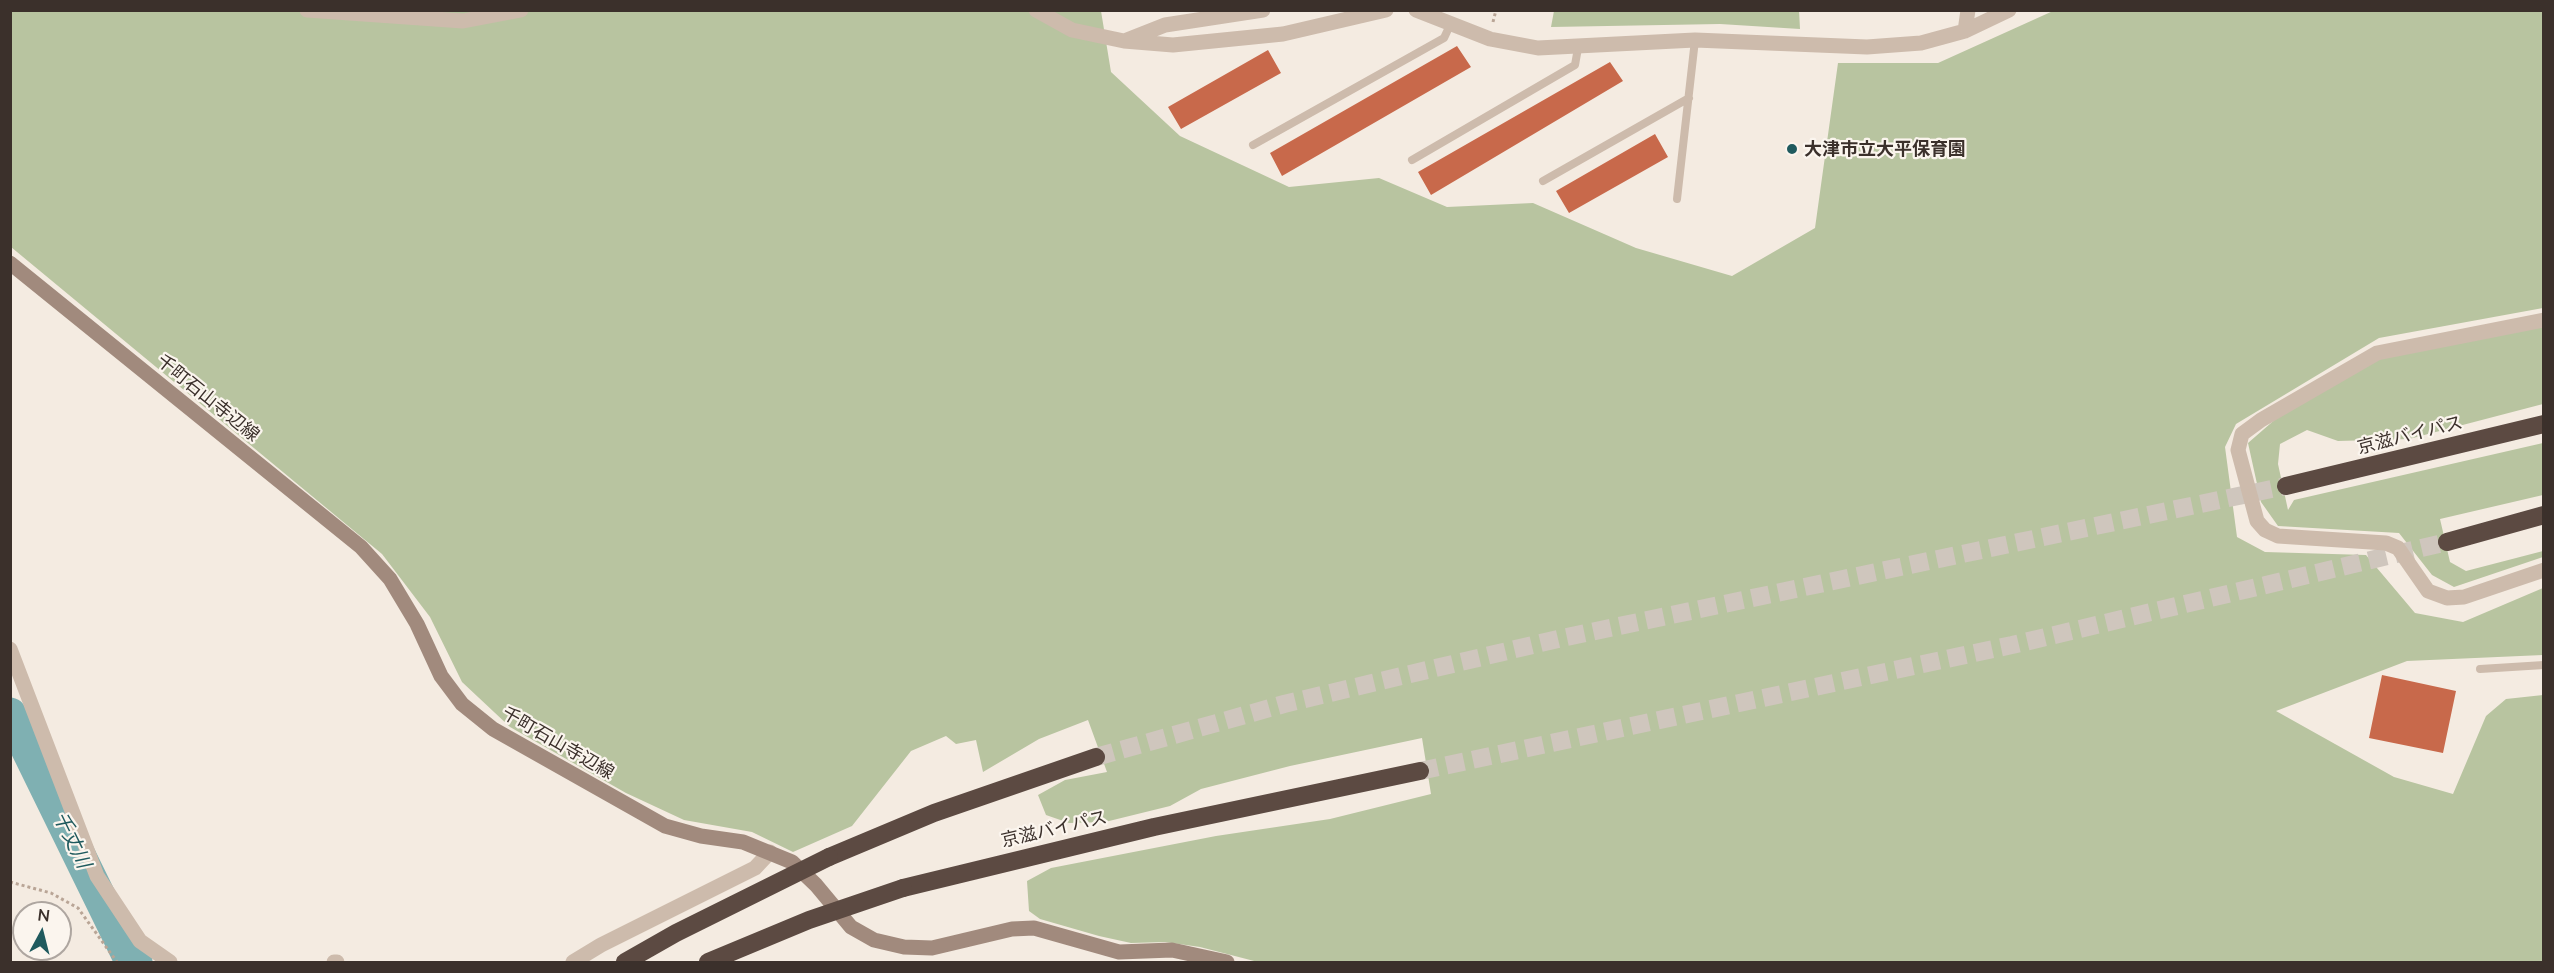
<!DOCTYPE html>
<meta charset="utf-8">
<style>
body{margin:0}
#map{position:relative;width:2554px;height:973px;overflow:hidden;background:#f4ebe1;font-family:Lato,sans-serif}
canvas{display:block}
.frame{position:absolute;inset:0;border:12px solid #3b302b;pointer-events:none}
.north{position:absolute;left:12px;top:901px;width:60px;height:60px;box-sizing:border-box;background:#fbf5ee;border:2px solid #aea6a0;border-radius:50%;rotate:7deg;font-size:16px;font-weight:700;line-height:24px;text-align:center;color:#3b302b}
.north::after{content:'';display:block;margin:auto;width:21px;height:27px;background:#1f5a5e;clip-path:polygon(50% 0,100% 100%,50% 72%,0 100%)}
</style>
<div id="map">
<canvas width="2554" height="973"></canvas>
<div class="frame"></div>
<div class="north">N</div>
</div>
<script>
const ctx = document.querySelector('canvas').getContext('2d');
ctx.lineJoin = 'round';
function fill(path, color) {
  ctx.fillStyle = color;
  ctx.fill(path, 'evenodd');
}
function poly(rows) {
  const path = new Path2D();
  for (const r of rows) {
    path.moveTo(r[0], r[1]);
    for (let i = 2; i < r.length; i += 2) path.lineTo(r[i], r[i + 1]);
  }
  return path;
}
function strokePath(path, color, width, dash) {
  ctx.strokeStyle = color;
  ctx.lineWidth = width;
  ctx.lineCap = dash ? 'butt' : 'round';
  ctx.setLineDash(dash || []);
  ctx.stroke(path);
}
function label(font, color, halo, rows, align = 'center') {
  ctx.font = font + ' Lato,"Noto Sans JP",sans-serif';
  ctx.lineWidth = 4.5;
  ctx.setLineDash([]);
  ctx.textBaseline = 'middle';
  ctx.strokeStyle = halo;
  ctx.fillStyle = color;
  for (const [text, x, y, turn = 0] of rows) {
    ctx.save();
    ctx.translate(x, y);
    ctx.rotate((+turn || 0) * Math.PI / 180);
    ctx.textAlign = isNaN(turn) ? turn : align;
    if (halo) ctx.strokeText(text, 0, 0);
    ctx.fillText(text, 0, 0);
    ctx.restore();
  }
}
const green = poly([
 [1799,10,1800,29,1720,24,1551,27,1554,11],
 [10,11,1101,11,1111,72,1180,136,1289,187,1379,178,1447,207,1533,203,1636,248,1732,276,1815,228,1838,63,1938,63,2053,11,2543,11,2543,308,2379,338,2236,424,2225,447,2237,537,2265,552,2366,555,2415,613,2463,622,2543,588,2543,655,2407,661,2276,711,2394,777,2453,794,2486,716,2506,699,2543,695,2543,962,1258,962,1200,947,1165,942,1131,943,1099,936,1040,919,1029,911,1027,881,1051,868,1216,836,1330,819,1431,794,1422,738,1290,766,1201,789,1170,806,1105,822,1069,823,1046,815,1038,795,1065,780,1107,772,1088,720,1039,739,983,772,976,740,956,744,946,736,911,751,852,826,793,852,752,832,684,820,626,793,510,727,462,682,430,617,382,554,11,247],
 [2543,326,2543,404,2409,439,2338,441,2307,430,2280,444,2278,464,2288,510,2294,500,2543,443,2543,495,2440,519,2450,562,2466,571,2543,551,2543,557,2454,587,2432,575,2399,533,2278,526,2261,502,2248,443,2286,410,2384,357]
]);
const river = poly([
 [10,714,129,957,136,962]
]);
const building = poly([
 [1457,46,1471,67,1282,176,1270,153],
 [1268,50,1281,73,1181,129,1168,107],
 [1610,62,1623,81,1431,195,1418,172],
 [1655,134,1668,157,1569,213,1556,191],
 [2382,675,2456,691,2443,753,2369,738]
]);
const highwayTunnel = poly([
 [1096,757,1284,704,1562,638,2286,486],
 [1420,771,2012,645,2447,542]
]);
const path = poly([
 [1493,22,1496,10],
 [10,882,51,893,78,908,117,962]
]);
const lane = poly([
 [1253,145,1444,38,1451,23],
 [1412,160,1575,65,1578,48],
 [1543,181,1689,98],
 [1677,199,1695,40],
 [2480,669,2544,665]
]);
const street = poly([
 [307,10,463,21,521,10],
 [1036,10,1072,30,1124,41,1173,45,1283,34,1386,10],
 [1416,10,1490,39,1538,48,1695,40,1867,47,1921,43,1965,31,2009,10],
 [1965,31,1968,10],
 [1127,40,1165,25,1263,10],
 [2544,320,2377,353,2261,420,2242,434,2238,450,2257,521,2265,530,2278,536,2386,543,2398,548,2428,591,2447,598,2464,597,2544,570],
 [10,649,97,876,140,941,170,962],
 [334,962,337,962],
 [573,962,601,945,755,868,770,852]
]);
const secondary = poly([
 [10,263,361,547,390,579,417,624,441,676,462,704,493,729,665,826,701,836,743,842,792,862,816,885,851,927,874,940,904,947,932,948,1012,929,1034,928,1119,952,1172,950,1227,962]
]);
const highway = poly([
 [2286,486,2544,424],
 [2447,542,2544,515],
 [829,857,934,813,1096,757],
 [903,888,1154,827,1420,771]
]);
const highwayBridge = poly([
 [625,962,676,933,829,857],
 [708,962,809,920,903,888]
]);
const markers = [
 [1792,149,6,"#1f5a5e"]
];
const poiNames = [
 ["大津市立大平保育園",1804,149]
];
const streetNames = [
 ["千町石山寺辺線",208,398,39],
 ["京滋バイパス",2410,435,-14],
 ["千町石山寺辺線",558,743,30],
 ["京滋バイパス",1054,829,-13]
];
const waterNames = [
 ["千丈川",72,840,64]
];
fill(green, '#b8c4a0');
strokePath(river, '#7fb0b2', 33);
fill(building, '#c8694b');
strokePath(highwayTunnel, '#cfc6bd', 18, [18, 9]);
strokePath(path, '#b9a596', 3, [3, 3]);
strokePath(lane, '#cdbbac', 8);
strokePath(street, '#cdbbac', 15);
strokePath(secondary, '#a18a7d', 15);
strokePath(highway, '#5c4a42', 18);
strokePath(highwayBridge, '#5c4a42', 18);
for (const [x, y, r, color] of markers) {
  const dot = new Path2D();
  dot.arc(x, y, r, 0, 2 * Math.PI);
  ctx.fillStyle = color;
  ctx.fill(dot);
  strokePath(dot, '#fbf5ee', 2);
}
label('bold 18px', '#3b302b', '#fbf5ee', poiNames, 'left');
label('18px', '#3b302b', '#fbf5ee', streetNames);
label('italic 20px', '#1f5a5e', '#fbf5ee', waterNames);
</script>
